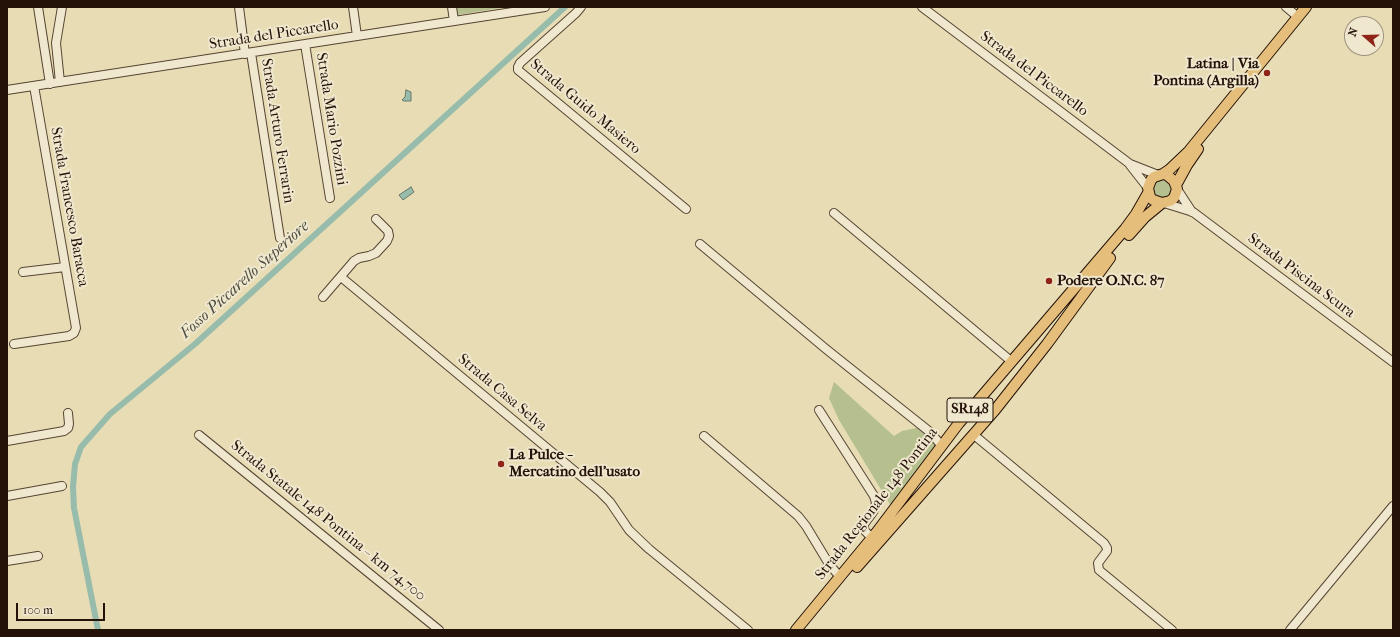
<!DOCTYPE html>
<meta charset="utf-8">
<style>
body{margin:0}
#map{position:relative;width:1400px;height:637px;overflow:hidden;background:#e8dcb4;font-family:"IM FELL French Canon",serif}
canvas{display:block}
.frame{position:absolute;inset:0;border:8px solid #241108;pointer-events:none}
.north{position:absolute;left:1344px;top:16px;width:40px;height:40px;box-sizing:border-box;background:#f0e8ce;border:1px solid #9e927f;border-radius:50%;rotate:290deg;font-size:11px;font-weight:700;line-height:16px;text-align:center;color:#241108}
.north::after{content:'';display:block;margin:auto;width:14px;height:18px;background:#8f2418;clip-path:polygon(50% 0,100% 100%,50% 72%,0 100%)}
.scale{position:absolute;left:16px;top:603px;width:89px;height:18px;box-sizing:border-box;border:2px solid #241108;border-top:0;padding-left:5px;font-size:12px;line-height:14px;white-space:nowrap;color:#241108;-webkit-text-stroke:3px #f0e8ce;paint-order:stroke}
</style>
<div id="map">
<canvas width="1400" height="637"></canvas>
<div class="frame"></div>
<div class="north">N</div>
<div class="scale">100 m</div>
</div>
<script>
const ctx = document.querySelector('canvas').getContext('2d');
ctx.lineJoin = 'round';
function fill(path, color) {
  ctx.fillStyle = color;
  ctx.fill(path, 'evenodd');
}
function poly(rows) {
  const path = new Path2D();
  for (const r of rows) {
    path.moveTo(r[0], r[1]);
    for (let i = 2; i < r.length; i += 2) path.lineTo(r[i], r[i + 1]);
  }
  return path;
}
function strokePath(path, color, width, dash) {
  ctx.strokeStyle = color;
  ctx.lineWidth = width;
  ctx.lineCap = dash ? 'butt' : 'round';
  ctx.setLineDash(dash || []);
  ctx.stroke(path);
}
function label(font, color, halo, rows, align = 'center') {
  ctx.font = font + ' "IM FELL French Canon",serif';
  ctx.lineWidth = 4;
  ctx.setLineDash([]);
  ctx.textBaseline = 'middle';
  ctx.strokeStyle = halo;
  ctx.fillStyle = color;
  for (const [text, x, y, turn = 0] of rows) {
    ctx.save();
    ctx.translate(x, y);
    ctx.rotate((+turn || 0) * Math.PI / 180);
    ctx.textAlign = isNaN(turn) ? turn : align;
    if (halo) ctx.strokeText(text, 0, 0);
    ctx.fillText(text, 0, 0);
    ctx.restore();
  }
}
const green = poly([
 [456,7,507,7,457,15],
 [1159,177,1172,182,1172,196,1157,200,1151,185],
 [834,382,894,436,902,431,921,427,937,443,891,506,839,420,829,398]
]);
const water = poly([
 [406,90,411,92,411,101,404,101,402,100,405,97,406,90],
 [411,187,414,192,403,200,399,195,411,187]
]);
const canal = poly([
 [98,630,74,508,73,487,75,464,81,447,110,414,195,344,565,7]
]);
const minor = poly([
 [38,7,50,84],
 [239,7,245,54],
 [353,7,357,36],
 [452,7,454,21],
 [581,7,576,13,520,63,518,67,518,70,686,209],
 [922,7,1130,164,1158,175],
 [1286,7,1298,17],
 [305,44,330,198],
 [251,53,280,238],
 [60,82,56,43,62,7],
 [7,90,545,7],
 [1130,165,1148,188],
 [1177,189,1192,212],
 [1164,203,1193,212,1393,362],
 [834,213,1011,361],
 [700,244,826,349,930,432,941,445],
 [23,272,65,267],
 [341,277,600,492,610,502,629,530,649,549,748,630],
 [323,297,354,261,359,258,369,256,376,253,387,241,389,236,388,231,376,219],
 [14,344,69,336,74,333,76,328,34,86],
 [819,410,874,496,876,503,875,507,873,512,864,524,864,528,865,531,872,538],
 [199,435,439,630],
 [974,435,1104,543,1107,548,1107,551,1098,563,1099,570,1172,630],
 [704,436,798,516,806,526,829,564,840,577],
 [7,441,64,431,68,428,69,424,68,413],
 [7,496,62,486],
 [7,561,38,556],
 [1290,630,1393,506]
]);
const major = poly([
 [1163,174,1167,175,1174,181,1177,189,1174,198,1170,201,1162,203,1153,200,1150,197,1148,188,1151,180,1154,177,1163,174,1169,170,1189,151,1306,7],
 [1176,185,1187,165,1198,149],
 [1129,235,1145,217,1162,203],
 [857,567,995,410,1047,344,1110,258],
 [796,630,876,533,959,423,1125,229,1136,214,1148,193]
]);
const markers = [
 [1267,73,4,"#8f2418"],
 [1049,281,4,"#8f2418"],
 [501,464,4,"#8f2418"]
];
const shields = [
 [970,410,46]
];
const shieldNames = [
 ["SR148",970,410]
];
const streetNames = [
 ["Strada del Piccarello",274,35,-9],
 ["Strada del Piccarello",1034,74,37],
 ["Strada Guido Masiero",585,107,40],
 ["Strada Mario Pozzini",331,119,81],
 ["Strada Arturo Ferrarin",277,131,81],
 ["Strada Francesco Baracca",69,207,80],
 ["Strada Piscina Scura",1301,276,37],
 ["Strada Casa Selva",502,393,40],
 ["Strada Regionale 148 Pontina",877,504,-52],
 ["Strada Statale 148 Pontina – km 74,700",328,521,39]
];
const poiNames = [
 ["Latina | Via",1259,64,"right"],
 ["Pontina (Argilla)",1259,81,"right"],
 ["Podere O.N.C. 87",1057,281],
 ["La Pulce -",509,455],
 ["Mercatino dell'usato",509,472]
];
const waterNames = [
 ["Fosso Piccarello Superiore",245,280,-42]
];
fill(green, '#b5c08e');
fill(water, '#97bcac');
strokePath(water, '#69786a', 1);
strokePath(canal, '#97bcac', 6);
strokePath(minor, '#543', 10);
strokePath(major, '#241108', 12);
strokePath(minor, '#f0e8ce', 8);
strokePath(major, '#e4be7a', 10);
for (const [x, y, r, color] of markers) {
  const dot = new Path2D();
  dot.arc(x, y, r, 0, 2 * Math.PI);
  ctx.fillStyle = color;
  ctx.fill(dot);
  strokePath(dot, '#f0e8ce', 1.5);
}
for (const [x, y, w] of shields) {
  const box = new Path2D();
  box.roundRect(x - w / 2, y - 12, w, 24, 3);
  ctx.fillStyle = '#f0e8ce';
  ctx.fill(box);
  strokePath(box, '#241108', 1);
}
label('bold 14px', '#241108', null, shieldNames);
label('15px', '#241108', '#f0e8ce', streetNames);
label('bold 15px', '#241108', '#f0e8ce', poiNames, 'left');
label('italic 16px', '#4c4d41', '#f0e8ce', waterNames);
</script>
